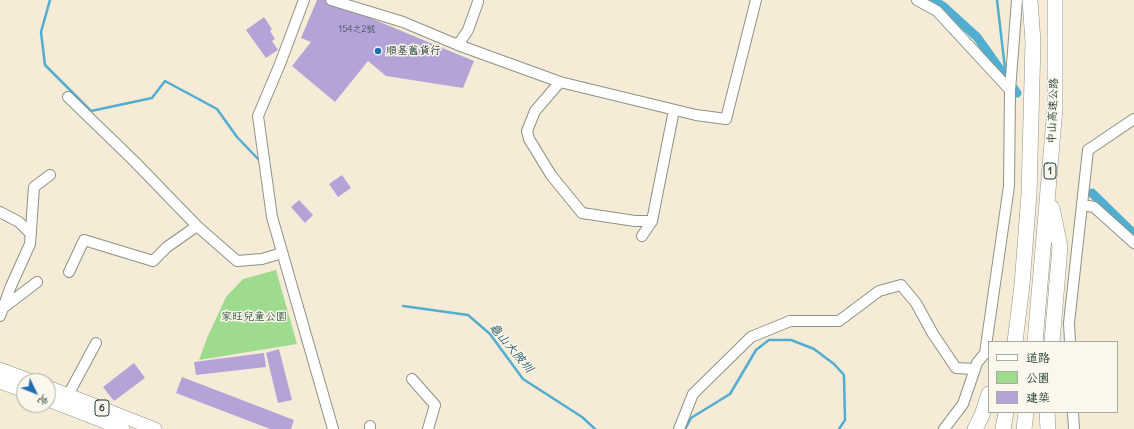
<!DOCTYPE html>
<meta charset="utf-8">
<style>
body{margin:0}
#map{position:relative;width:1134px;height:429px;overflow:hidden;background:#f6ebd7;font-family:Delius,"LXGW WenKai TC",sans-serif}
canvas{display:block}
.legend{position:absolute;left:988px;top:341px;width:130px;height:72px;box-sizing:border-box;background:#fbf7ec;border:1px solid #a3ada2;margin:0;padding:5px 7px;list-style:none;font-size:12px;color:#1f3d34}
.legend li{display:flex;align-items:center;gap:8px;height:20px}
.legend b{width:20px;border:1px solid #a3ada2}
.north{position:absolute;left:16px;top:373px;width:40px;height:40px;box-sizing:border-box;background:#fbf7ec;border:1px solid #a3ada2;border-radius:50%;rotate:133deg;font-size:11px;font-weight:700;line-height:16px;text-align:center;color:#1f3d34}
.north::after{content:'';display:block;margin:auto;width:14px;height:18px;background:#1f6fb2;clip-path:polygon(50% 0,100% 100%,50% 72%,0 100%)}
</style>
<div id="map">
<canvas width="1134" height="429"></canvas>
<ul class="legend">
<li><b style="height:5px;background:#fff"></b>道路</li>
<li><b style="height:11px;background:#9fdb8e"></b>公園</li>
<li><b style="height:11px;background:#b5a3d8"></b>建築</li>
</ul>
<div class="north">北</div>
</div>
<script>
const ctx = document.querySelector('canvas').getContext('2d');
ctx.lineJoin = 'round';
function fill(path, color) {
  ctx.fillStyle = color;
  ctx.fill(path, 'evenodd');
}
function poly(rows) {
  const path = new Path2D();
  for (const r of rows) {
    path.moveTo(r[0], r[1]);
    for (let i = 2; i < r.length; i += 2) path.lineTo(r[i], r[i + 1]);
  }
  return path;
}
function strokePath(path, color, width, dash) {
  ctx.strokeStyle = color;
  ctx.lineWidth = width;
  ctx.lineCap = dash ? 'butt' : 'round';
  ctx.setLineDash(dash || []);
  ctx.stroke(path);
}
function label(font, color, halo, rows, align = 'center') {
  ctx.font = font + ' Delius,"LXGW WenKai TC",sans-serif';
  ctx.lineWidth = 3;
  ctx.setLineDash([]);
  ctx.textBaseline = 'middle';
  ctx.strokeStyle = halo;
  ctx.fillStyle = color;
  for (const [text, x, y, turn = 0] of rows) {
    ctx.save();
    ctx.translate(x, y);
    ctx.rotate((+turn || 0) * Math.PI / 180);
    ctx.textAlign = isNaN(turn) ? turn : align;
    if (halo) ctx.strokeText(text, 0, 0);
    ctx.fillText(text, 0, 0);
    ctx.restore();
  }
}
const green = poly([
 [276,270,297,344,199,360,207,338,226,297,243,279]
]);
const stream = poly([
 [50,0,41,32,45,65,91,111,152,98,165,81,217,109,237,137,260,161],
 [997,0,1006,77],
 [403,306,468,315,490,334,523,379,582,417,595,429],
 [685,429,691,418,730,394,756,350,769,340,791,340,814,349,834,364,844,375,845,420,839,429]
]);
const canal = poly([
 [933,0,944,7,977,37,1017,93],
 [1092,193,1134,234]
]);
const building = poly([
 [317,0,327,0,474,61,463,88,386,76,368,61,335,102,292,66,311,42,301,38],
 [264,17,272,29,270,31,275,39,272,41,278,50,266,58,246,30],
 [342,175,351,188,338,197,329,184],
 [299,200,313,215,305,223,291,207],
 [279,349,292,400,278,403,266,353],
 [264,353,266,367,196,375,194,362],
 [134,363,145,378,114,401,103,387],
 [182,377,294,420,291,429,270,429,176,393]
]);
const minor = poly([
 [304,0,280,64,258,116,272,217,333,429],
 [331,0,403,22,458,45,560,82,696,115,726,119,756,0],
 [917,0,937,11,1010,90,1009,186,985,353],
 [458,45,468,30,478,2],
 [560,82,535,111,527,131,529,139,551,175,582,213,635,221,652,221,674,110],
 [1010,90,1017,0],
 [68,97,135,162,197,226,237,261,262,259,282,253],
 [1082,205,1094,207,1134,243],
 [0,212,19,222,31,234],
 [642,236,652,221],
 [69,272,84,240,153,261,167,247,197,226],
 [3,308,37,282],
 [0,316,11,286,30,244,34,187,50,175],
 [1070,342,1069,323,1088,150,1134,119],
 [412,379,435,405,428,429],
 [68,395,96,343],
 [1073,412,1074,429],
 [370,426,370,429],
 [679,429,693,394,751,337,790,321,839,321,879,291,901,285,916,303,933,334,956,368,975,369],
 [944,429,963,404,977,363,985,353,989,353]
]);
const major = poly([
 [0,369,32,381],
 [0,382,24,391],
 [48,387,155,429],
 [48,400,123,429]
]);
const highway = poly([
 [1015,342,1022,285,1029,194,1033,42,1030,0],
 [1035,342,1055,108,1055,0],
 [1052,342,1060,247,1052,208],
 [1047,412,1048,429],
 [975,429,982,415,989,394],
 [1003,429,1006,412],
 [1024,429,1026,412]
]);
const markers = [
 [378,51,4,"#1f6fb2"]
];
const numberNames = [
 ["154之2號",357,29]
];
const shields = [
 [1050,171,12],
 [102,408,14]
];
const shieldNames = [
 ["1",1050,171],
 ["6",102,408]
];
const poiNames = [
 ["順基舊貨行",386,51]
];
const streetNames = [
 ["中山高速公路",1053,111,-88]
];
const parkNames = [
 ["家旺兒童公園",254,317]
];
const waterNames = [
 ["龜山大陂圳",511,348,50]
];
fill(green, '#9fdb8e');
strokePath(stream, '#52aed0', 2.5);
strokePath(canal, '#52aed0', 9);
fill(building, '#b5a3d8');
strokePath(minor, '#8a9486', 12);
strokePath(major, '#8a9486', 14);
strokePath(highway, '#8a9486', 16);
strokePath(minor, '#fff', 10);
strokePath(major, '#fff', 13);
strokePath(highway, '#fff', 15);
for (const [x, y, r, color] of markers) {
  const dot = new Path2D();
  dot.arc(x, y, r, 0, 2 * Math.PI);
  ctx.fillStyle = color;
  ctx.fill(dot);
  strokePath(dot, '#fbf7ec', 1.5);
}
label('9px', '#44565d', null, numberNames);
for (const [x, y, w] of shields) {
  const box = new Path2D();
  box.roundRect(x - w / 2, y - 8, w, 16, 3);
  ctx.fillStyle = '#fbf7ec';
  ctx.fill(box);
  strokePath(box, '#1f3d34', 1);
}
label('bold 10px', '#1f3d34', null, shieldNames);
label('11px', '#1f3d34', '#fbf7ec', poiNames, 'left');
label('11px', '#1f3d34', '#fbf7ec', streetNames);
label('11px', '#395d46', '#fbf7ec', parkNames);
label('italic 12px', '#2e5f63', '#fbf7ec', waterNames);
</script>
